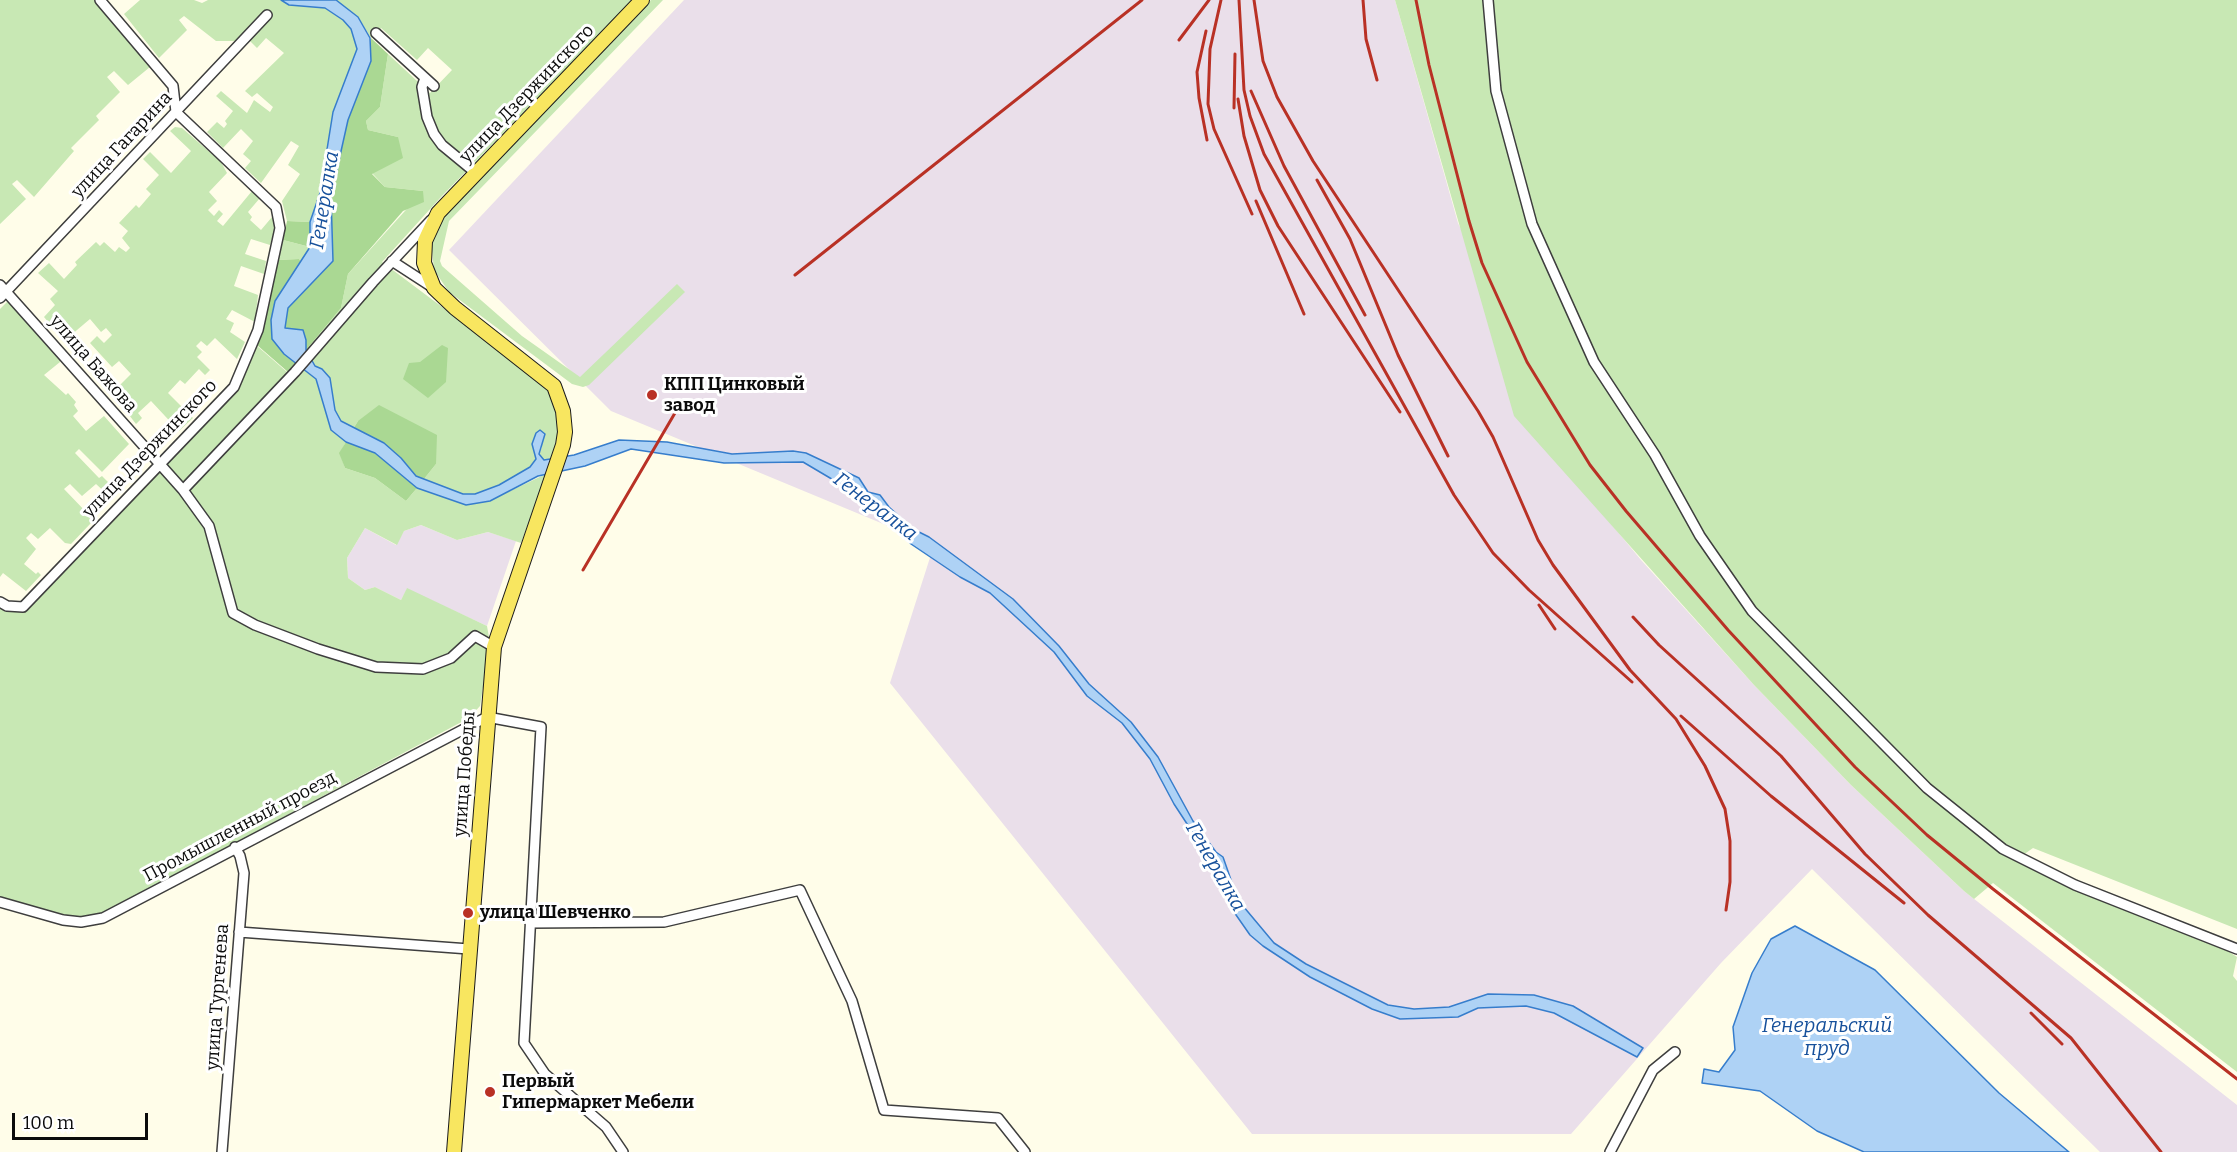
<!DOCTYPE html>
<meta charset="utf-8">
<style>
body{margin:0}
#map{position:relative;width:2237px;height:1152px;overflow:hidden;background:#fffde9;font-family:Bitter,serif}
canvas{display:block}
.scale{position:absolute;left:12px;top:1113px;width:136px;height:27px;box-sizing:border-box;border:3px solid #0b0b0b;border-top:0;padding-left:8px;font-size:18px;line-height:21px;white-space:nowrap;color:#0b0b0b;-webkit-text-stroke:4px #fff;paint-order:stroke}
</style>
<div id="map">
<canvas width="2237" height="1152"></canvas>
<div class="scale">100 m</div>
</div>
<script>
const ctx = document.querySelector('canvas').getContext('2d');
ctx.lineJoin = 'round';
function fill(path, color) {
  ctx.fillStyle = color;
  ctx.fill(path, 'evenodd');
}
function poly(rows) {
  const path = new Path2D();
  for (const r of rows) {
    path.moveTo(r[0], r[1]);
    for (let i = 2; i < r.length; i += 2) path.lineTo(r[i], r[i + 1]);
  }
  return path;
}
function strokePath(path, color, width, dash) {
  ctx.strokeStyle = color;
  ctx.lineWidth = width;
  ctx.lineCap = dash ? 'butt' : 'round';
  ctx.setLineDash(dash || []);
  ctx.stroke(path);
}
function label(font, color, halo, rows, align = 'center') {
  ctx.font = font + ' Bitter,serif';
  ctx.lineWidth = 6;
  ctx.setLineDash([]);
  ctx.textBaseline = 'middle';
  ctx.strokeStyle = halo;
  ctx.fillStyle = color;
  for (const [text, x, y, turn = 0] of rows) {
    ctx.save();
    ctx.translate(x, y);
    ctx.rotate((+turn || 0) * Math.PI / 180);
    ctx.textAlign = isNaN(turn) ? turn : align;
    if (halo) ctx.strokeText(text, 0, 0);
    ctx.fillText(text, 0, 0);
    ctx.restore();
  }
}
const industrial = poly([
 [684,0,1395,0,1458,223,1593,502,1641,560,1754,685,1851,785,1964,891,2237,1105,2237,1152,2100,1152,1812,869,1721,963,1571,1134,1252,1134,890,683,934,545,611,411,449,250],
 [421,525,457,540,488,532,516,541,487,626,407,589,401,600,375,587,365,590,348,578,347,558,365,528,396,545,404,531]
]);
const green = poly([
 [0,0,94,0,150,67,128,85,114,71,107,77,120,92,96,116,99,120,71,148,74,151,34,197,17,180,12,184,26,199,0,224],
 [140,0,194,0,202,3,208,0,281,0,289,5,325,8,343,20,351,29,357,49,333,112,320,193,310,222,287,221,282,201,300,174,288,165,299,146,291,141,261,183,245,168,251,161,243,154,253,141,241,129,223,148,207,132,217,122,224,128,227,124,225,121,233,111,216,96,221,91,247,113,254,100,270,112,273,107,257,93,252,97,245,91,284,53,266,38,257,48,250,41,216,41,184,16,179,20,187,30,159,58,124,14],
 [336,0,633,0,441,197,382,262,529,372,548,390,557,408,559,427,552,458,544,460,539,455,542,447,535,440,532,444,536,459,530,467,499,485,475,494,463,494,424,479,436,464,358,421,353,429,341,421,335,410,330,378,315,367,306,350,341,308,348,274,423,191,385,187,372,173,398,137,368,130,366,121,380,107,388,54,430,93,452,70,428,48,417,60,381,28,371,38,358,17],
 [651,0,663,0,449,221,440,261,442,266,522,336,580,377,677,284,685,292,589,385,583,387,572,384,449,292,434,270,431,240,438,224,452,206],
 [1395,0,2237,0,2237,929,2033,848,2016,860,2223,948,2237,957,2233,976,2237,981,2237,1072,1993,883,1974,899,1964,891,1851,785,1754,685,1514,416],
 [175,127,182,128,221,162,227,173,209,192,217,201,208,210,214,216,219,210,223,214,217,221,223,226,252,191,260,198,248,212,252,217,250,220,261,230,272,217,275,228,270,245,251,239,245,254,266,261,264,274,241,266,234,286,258,295,255,322,232,310,226,319,234,323,230,332,245,342,237,359,215,338,207,346,201,341,196,346,202,352,197,357,210,370,205,375,199,369,185,384,180,380,168,393,193,418,179,431,151,401,138,413,142,418,136,424,112,393,131,374,119,361,112,367,90,343,97,336,104,343,112,335,106,328,101,332,90,319,64,341,44,317,55,305,50,299,58,291,38,273,49,263,64,279,77,265,75,262,96,242,100,246,104,242,115,252,119,247,126,252,130,248,122,238,128,231,119,223,136,205,139,208,151,194,146,189,159,175,143,159,150,152,171,173,191,151,170,131],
 [283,240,310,247,302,263,299,259,278,260],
 [8,301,60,358,60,362,44,375,66,395,68,393,76,402,74,405,78,411,73,416,86,431,104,416,129,444,102,472,79,449,75,453,99,478,102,476,115,489,109,496,96,484,82,496,70,484,64,489,89,515,91,523,71,544,65,543,50,528,38,539,31,533,26,538,36,549,24,564,36,574,38,572,41,575,26,591,3,573,0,577,0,309],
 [256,345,287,372,296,362,316,379,331,430,346,442,340,453,345,468,375,478,406,501,417,488,466,505,489,501,546,474,521,543,488,532,457,540,421,525,404,531,397,545,365,528,347,558,348,578,365,590,375,587,401,600,407,588,487,626,490,643,480,706,469,718,100,915,84,919,66,916,0,899,0,608,6,612,28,610,238,390]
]);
const forest = poly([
 [371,38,388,54,380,107,366,121,368,130,398,137,403,158,372,174,385,187,423,191,424,202,403,211,348,274,341,308,306,350,306,340,285,328,288,308,333,261,331,196,348,120,371,61],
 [287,221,310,222,310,247,283,240],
 [299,259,302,263,275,300,271,320,272,339,284,354,296,362,288,372,257,345,278,260],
 [442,345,448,348,446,382,428,398,403,379,409,363,420,362],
 [379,405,437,435,436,464,424,479,416,476,401,458,353,429,358,421],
 [346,442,375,453,417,488,406,501,375,478,345,468,339,453]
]);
const water = poly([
 [281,0,336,0,358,17,370,38,371,61,348,120,331,196,333,261,288,308,285,328,303,330,306,340,306,350,315,366,322,369,330,378,335,410,341,421,384,443,401,458,416,476,463,494,475,494,499,485,530,467,536,459,532,444,536,433,540,430,545,434,539,454,544,460,574,455,619,440,667,442,732,454,793,451,806,453,859,478,868,492,880,495,889,507,913,529,929,537,1013,599,1059,646,1089,684,1131,722,1158,757,1193,821,1216,852,1223,857,1238,900,1274,943,1306,964,1388,1005,1414,1009,1449,1007,1488,994,1534,995,1573,1006,1643,1048,1637,1057,1554,1013,1526,1006,1478,1008,1458,1017,1400,1019,1372,1009,1310,977,1263,946,1250,935,1227,902,1214,865,1174,804,1150,759,1122,723,1087,696,1054,652,990,593,960,577,911,544,852,491,803,462,724,463,631,449,585,466,538,476,490,501,466,505,417,488,375,453,346,442,331,430,316,379,284,354,272,339,271,320,275,301,310,247,310,222,320,193,333,112,357,49,351,29,343,20,325,8,289,5,281,0],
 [1795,926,1875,970,1999,1093,2069,1152,1864,1152,1817,1131,1760,1091,1702,1083,1704,1069,1719,1072,1735,1050,1733,1027,1752,973,1771,939,1795,926]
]);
const street = poly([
 [1488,0,1496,91,1532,224,1594,362,1655,455,1700,536,1752,611,1927,788,2003,849,2075,885,2237,949],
 [376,33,434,86],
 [425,78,422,87,427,117,434,134,442,145,476,173],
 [392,261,432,287],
 [0,285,183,490,209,526,233,613,255,625,318,649,376,667,423,669,451,658,475,636,494,647],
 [0,298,267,15],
 [183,490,295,372,373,282,431,220],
 [0,602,7,606,23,607,234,387,258,330,280,228,276,207,176,112,173,86,100,0],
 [0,902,63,920,81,922,103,918,487,717,541,727,524,1043,545,1074,606,1127,623,1152],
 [530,923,664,922,800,890,852,1001,884,1110,998,1118,1025,1152],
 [239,932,469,949],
 [222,1152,244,873,240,856,235,847],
 [1610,1152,1653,1070,1675,1052]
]);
const primary = poly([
 [454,1152,494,647,563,445,565,432,563,411,554,386,455,308,434,288,424,263,425,241,438,213,642,0]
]);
const rail = poly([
 [1221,0,1210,49,1208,104,1214,129,1252,214],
 [1239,0,1244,90,1250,116,1264,154,1454,495,1493,553,1529,590,1632,682],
 [1254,0,1263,61,1277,97,1313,161,1478,411,1493,437,1538,540,1553,565,1630,670,1676,719,1705,766,1725,809,1730,841,1730,882,1726,910],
 [1363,0,1366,39,1377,80],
 [1416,0,1429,65,1469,221,1482,263,1527,362,1590,465,1626,511,1728,630,1855,767,1927,835,1993,889,2237,1079],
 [1206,31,1197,72,1199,98,1207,140],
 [1179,40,1209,0],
 [1251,91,1284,166,1365,315],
 [1238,99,1244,136,1260,190,1278,226,1400,412],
 [1234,108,1235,54],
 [1317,180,1350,239,1398,355,1448,456],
 [1256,201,1304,314],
 [795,275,1142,0],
 [583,570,682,401],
 [1539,605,1555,629],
 [1633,617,1659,645,1781,756,1865,854,1928,915,2071,1038,2161,1152],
 [1681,716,1771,796,1904,903],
 [2031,1013,2062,1044]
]);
const markers = [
 [652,395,6,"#b93125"],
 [468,913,6,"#b93125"],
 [490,1092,6,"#b93125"]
];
const streetNames = [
 ["улица Дзержинского",527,94,-46],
 ["улица Гагарина",122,145,-47],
 ["улица Бажова",93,364,49],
 ["улица Дзержинского",150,449,-46],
 ["улица Победы",465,774,-86],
 ["Промышленный проезд",240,827,-28],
 ["улица Тургенева",218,997,-86]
];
const poiNames = [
 ["КПП Цинковый",664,385],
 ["завод",664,406],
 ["улица Шевченко",480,913],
 ["Первый",502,1082],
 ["Гипермаркет Мебели",502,1103]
];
const waterNames = [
 ["Генералка",325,200,-81],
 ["Генералка",875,507,37],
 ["Генералка",1215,867,60],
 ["Генеральский",1827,1026],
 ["пруд",1827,1049]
];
fill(industrial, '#eadfea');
fill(green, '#c8e8b4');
fill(forest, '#aad893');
fill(water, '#aed2f5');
strokePath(water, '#367dcc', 1.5);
strokePath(street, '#3e3e3e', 12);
strokePath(primary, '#1c1c1c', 16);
strokePath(street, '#fff', 9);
strokePath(primary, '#f8e660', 14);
strokePath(rail, '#b93125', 3);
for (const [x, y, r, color] of markers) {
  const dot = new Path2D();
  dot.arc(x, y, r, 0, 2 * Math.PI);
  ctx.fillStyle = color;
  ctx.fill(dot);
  strokePath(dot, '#fff', 2);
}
label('18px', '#0b0b0b', '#fff', streetNames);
label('bold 18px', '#0b0b0b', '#fff', poiNames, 'left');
label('italic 20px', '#16509b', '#fff', waterNames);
</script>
